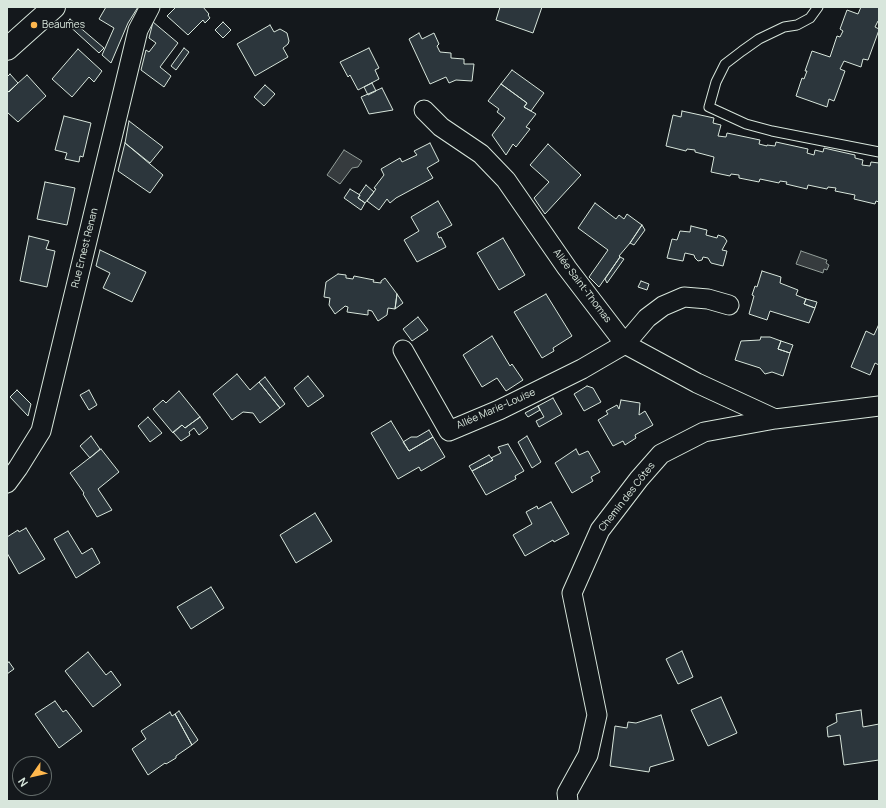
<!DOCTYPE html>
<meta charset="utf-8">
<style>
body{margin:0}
#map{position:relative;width:886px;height:808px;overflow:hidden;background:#14181c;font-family:Manrope,sans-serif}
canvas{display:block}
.frame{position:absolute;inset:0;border:8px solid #d8e6dc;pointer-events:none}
.north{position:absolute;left:12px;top:756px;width:40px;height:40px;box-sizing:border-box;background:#14181c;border:1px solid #626a69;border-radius:50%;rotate:236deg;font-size:11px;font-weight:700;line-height:16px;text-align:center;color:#d8e6dc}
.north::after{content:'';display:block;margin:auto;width:14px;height:18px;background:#ffb74d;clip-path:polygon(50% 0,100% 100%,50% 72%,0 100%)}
</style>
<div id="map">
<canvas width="886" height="808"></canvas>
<div class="frame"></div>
<div class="north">N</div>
</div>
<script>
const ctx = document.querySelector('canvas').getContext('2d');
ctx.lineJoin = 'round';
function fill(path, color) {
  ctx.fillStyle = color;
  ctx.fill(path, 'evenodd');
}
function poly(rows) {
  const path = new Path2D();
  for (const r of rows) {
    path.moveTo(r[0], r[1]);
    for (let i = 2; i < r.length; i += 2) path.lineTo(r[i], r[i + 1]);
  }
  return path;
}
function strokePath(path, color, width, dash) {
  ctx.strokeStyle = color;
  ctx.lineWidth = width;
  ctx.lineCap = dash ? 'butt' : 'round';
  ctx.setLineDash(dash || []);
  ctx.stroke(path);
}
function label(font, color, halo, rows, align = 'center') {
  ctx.font = font + ' Manrope,sans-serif';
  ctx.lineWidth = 3;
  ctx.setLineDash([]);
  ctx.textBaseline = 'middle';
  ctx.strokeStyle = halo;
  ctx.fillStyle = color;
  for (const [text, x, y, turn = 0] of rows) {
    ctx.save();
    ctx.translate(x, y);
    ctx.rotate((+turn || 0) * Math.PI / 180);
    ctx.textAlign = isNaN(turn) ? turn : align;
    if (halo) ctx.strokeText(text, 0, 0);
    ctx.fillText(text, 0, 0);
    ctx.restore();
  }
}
const water = poly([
 [344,150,362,161,358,167,352,168,340,184,327,175,344,150],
 [801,251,827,260,826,263,829,265,827,270,824,269,823,273,796,264,801,251]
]);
const building = poly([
 [106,7,138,7,128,23,111,63,102,55,114,28,99,19,106,7],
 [176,7,203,7,209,14,208,15,210,18,205,23,203,20,188,35,167,16,176,7],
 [500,7,542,7,533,33,496,20,500,7],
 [861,7,879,7,879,21,878,21,875,27,879,29,879,30,868,60,863,59,861,67,844,61,840,69,845,71,834,101,829,99,827,107,796,96,802,78,804,79,807,71,805,71,812,51,830,57,837,36,840,37,843,31,840,29,847,10,858,14,861,7],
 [70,19,104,48,99,53,66,23,70,19],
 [153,22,178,43,160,67,171,76,164,87,141,70,146,50,149,52,156,43,149,38,153,22],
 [223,22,231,30,223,38,215,30,223,22],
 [270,25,274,32,280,29,287,33,289,41,288,44,283,48,288,57,255,76,237,44,270,25],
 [419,33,422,39,434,33,439,44,437,46,440,52,451,53,451,58,464,59,464,64,474,64,472,81,456,80,449,83,446,77,430,84,409,39,419,33],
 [184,48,189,52,176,70,171,66,184,48],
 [369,48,379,68,375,70,379,79,358,90,350,75,348,77,340,62,369,48],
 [78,49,102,71,94,82,89,77,72,97,52,79,78,49],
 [512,70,544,93,531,111,524,107,527,103,501,84,512,70],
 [10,74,18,83,9,92,7,90,7,77,10,74],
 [27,75,46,96,18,122,7,112,7,93,27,75],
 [372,83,376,91,368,95,364,87,372,83],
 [501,84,527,103,524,107,536,114,526,127,530,129,516,147,513,144,506,155,492,135,505,118,497,112,499,109,488,101,501,84],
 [265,85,275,94,264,106,254,97,265,85],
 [382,88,393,110,369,114,361,97,382,88],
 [682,111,714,118,713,123,721,125,718,136,726,137,727,133,760,140,759,144,767,146,767,145,775,146,776,142,808,149,807,153,814,155,815,150,823,152,824,148,855,155,855,158,863,160,862,165,870,166,871,162,879,163,879,202,876,201,875,204,854,199,855,195,835,191,836,188,828,187,827,189,808,185,807,189,786,184,787,182,780,181,779,183,760,179,759,182,739,178,739,175,731,174,730,176,711,172,714,157,695,152,695,150,687,149,686,151,666,146,673,115,681,117,682,111],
 [64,116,91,123,83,157,80,156,79,162,65,159,67,153,55,150,64,116],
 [129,121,163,147,150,163,125,143,129,121],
 [125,143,163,175,150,193,118,171,125,143],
 [430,143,439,161,427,168,433,178,396,198,390,203,387,199,379,210,367,201,376,189,374,188,384,175,381,169,400,158,402,162,417,155,414,151,430,143],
 [548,144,581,175,545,214,534,198,549,182,530,165,548,144],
 [45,182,75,188,67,225,37,219,45,182],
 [366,185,374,192,365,203,358,198,360,195,359,195,366,185],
 [350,189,360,195,358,198,365,203,361,210,344,198,350,189],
 [438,201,452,225,437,233,439,238,441,237,446,247,417,262,404,240,419,231,411,217,438,201],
 [595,203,616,219,619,215,624,219,627,214,642,225,630,243,619,256,620,257,599,287,589,277,608,250,578,228,595,203],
 [642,225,645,230,634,245,630,243,642,225],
 [691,226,707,230,706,235,717,238,718,235,724,237,727,241,722,250,727,251,723,266,711,263,708,258,703,257,702,260,698,261,695,258,694,255,685,253,683,261,667,258,672,239,677,240,680,231,690,232,691,226],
 [29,236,49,241,46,249,55,251,47,287,20,281,29,236],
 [503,238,525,275,499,290,477,253,503,238],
 [100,250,146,272,132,302,103,288,110,273,96,266,100,250],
 [620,257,624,259,607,283,605,279,620,257],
 [762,271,781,277,780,283,798,290,796,295,806,299,804,304,815,308,809,323,770,311,767,320,749,314,754,296,752,295,755,286,757,287,762,271],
 [338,274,346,275,346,278,353,279,354,276,374,280,373,282,381,283,381,281,385,278,397,294,395,309,388,308,387,315,378,321,372,311,368,310,368,315,347,312,348,307,345,306,344,307,335,314,329,305,330,298,324,297,326,282,338,274],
 [641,281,649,284,647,290,638,287,641,281],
 [397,294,403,303,395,309,397,294],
 [546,294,572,336,553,348,554,351,542,358,514,312,546,294],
 [806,299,817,302,815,308,804,304,806,299],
 [418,317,428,330,412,341,403,329,418,317],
 [879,324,879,365,875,363,870,375,851,367,866,331,874,335,879,324],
 [492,336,510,366,512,364,523,380,506,391,497,378,482,387,463,355,492,336],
 [761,337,770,337,781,341,778,349,790,353,783,376,772,372,765,374,760,368,735,360,741,341,760,340,761,337],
 [781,341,793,345,790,353,778,349,781,341],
 [237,374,250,390,259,382,280,408,260,423,253,413,243,412,232,420,213,394,237,374],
 [308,376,324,396,308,407,294,388,308,376],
 [265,377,285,404,280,408,259,382,265,377],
 [587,386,593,388,601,402,584,411,574,394,587,386],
 [17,390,31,404,28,416,10,397,17,390],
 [89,390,97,405,89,410,80,395,89,390],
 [179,391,200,417,185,428,182,425,173,433,153,409,163,400,166,403,179,391],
 [553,398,562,414,539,427,536,421,544,417,538,406,553,398],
 [621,400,640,403,639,415,645,411,653,425,635,435,636,438,625,445,623,441,613,446,598,420,608,414,606,411,617,405,619,409,621,400],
 [538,406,540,410,528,417,525,413,538,406],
 [148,417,162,433,150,442,138,426,148,417],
 [200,417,208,428,199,435,194,428,189,432,190,435,181,441,173,432,182,425,185,428,200,417],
 [391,421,409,451,433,437,445,457,421,471,419,467,398,479,371,433,391,421],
 [429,430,433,437,409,451,403,442,411,437,417,437,429,430],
 [91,436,100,449,90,458,80,446,91,436],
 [527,436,541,462,532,468,518,442,527,436],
 [508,444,524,471,515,476,516,479,486,495,472,471,493,460,491,458,501,453,498,447,508,444],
 [101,449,119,472,98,489,112,510,97,517,83,494,84,493,70,473,101,449],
 [576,449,579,455,588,451,600,472,591,477,593,481,572,493,555,463,576,449],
 [489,455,493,460,472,471,469,466,489,455],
 [551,502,569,534,554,542,553,540,525,556,513,535,532,524,526,512,537,506,538,509,551,502],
 [315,513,332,541,296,563,280,535,315,513],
 [26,528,45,559,19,574,7,553,7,537,18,530,19,532,26,528],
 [68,531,82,554,92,548,100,563,76,578,54,539,68,531],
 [211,587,224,608,191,629,177,607,211,587],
 [682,651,693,677,678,684,666,659,682,651],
 [88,652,106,675,111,671,121,685,93,707,65,671,88,652],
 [9,662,14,669,7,674,7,663,9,662],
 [721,697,737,733,708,746,691,710,721,697],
 [55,701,63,712,66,710,82,731,59,748,35,714,55,701],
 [861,710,863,727,879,724,879,760,844,765,840,735,828,737,827,727,837,722,836,714,861,710],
 [179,711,198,740,192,745,175,714,179,711],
 [170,712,172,716,175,714,192,745,176,756,176,758,166,764,165,763,148,775,132,749,146,739,141,731,170,712],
 [661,715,674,760,650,767,649,772,610,766,615,726,627,728,628,722,636,723,661,715]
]);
const service = poly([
 [818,7,810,18,797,25,784,27,759,39,742,51,725,64,716,82,709,107,746,124,772,131,879,152]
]);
const minor = poly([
 [424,110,441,127,481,154,506,180,567,268,625,344,697,383,775,419],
 [403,350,449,431,499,410,582,369,625,344,647,318,663,306,684,297,708,299,729,305],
 [7,483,18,468,41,431,138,30,150,7],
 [568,801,567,793,588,755,597,715,572,593,600,530,639,479,661,454,704,432,775,419,879,406]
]);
const secondary = poly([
 [7,49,54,7]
]);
const markers = [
 [34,25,4,"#ffb74d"]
];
const poiNames = [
 ["Beaumes",42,25]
];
const streetNames = [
 ["Rue Ernest Renan",85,248,-76],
 ["Allée Saint-Thomas",582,286,53],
 ["Allée Marie-Louise",496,409,-24],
 ["Chemin des Côtes",627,497,-52]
];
fill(water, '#363b3e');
strokePath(water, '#939e99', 1);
fill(building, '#2c363c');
strokePath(building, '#d8e6dc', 1);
strokePath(service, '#d8e6dc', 11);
strokePath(minor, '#d8e6dc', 21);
strokePath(secondary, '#d8e6dc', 24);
strokePath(service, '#14181c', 9);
strokePath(minor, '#14181c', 19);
strokePath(secondary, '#14181c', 22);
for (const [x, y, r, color] of markers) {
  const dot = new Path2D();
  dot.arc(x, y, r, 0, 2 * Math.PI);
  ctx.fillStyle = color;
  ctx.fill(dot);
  strokePath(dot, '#14181c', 1.5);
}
label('10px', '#d8e6dc', '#14181c', poiNames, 'left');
label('10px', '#d8e6dc', '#14181c', streetNames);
</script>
